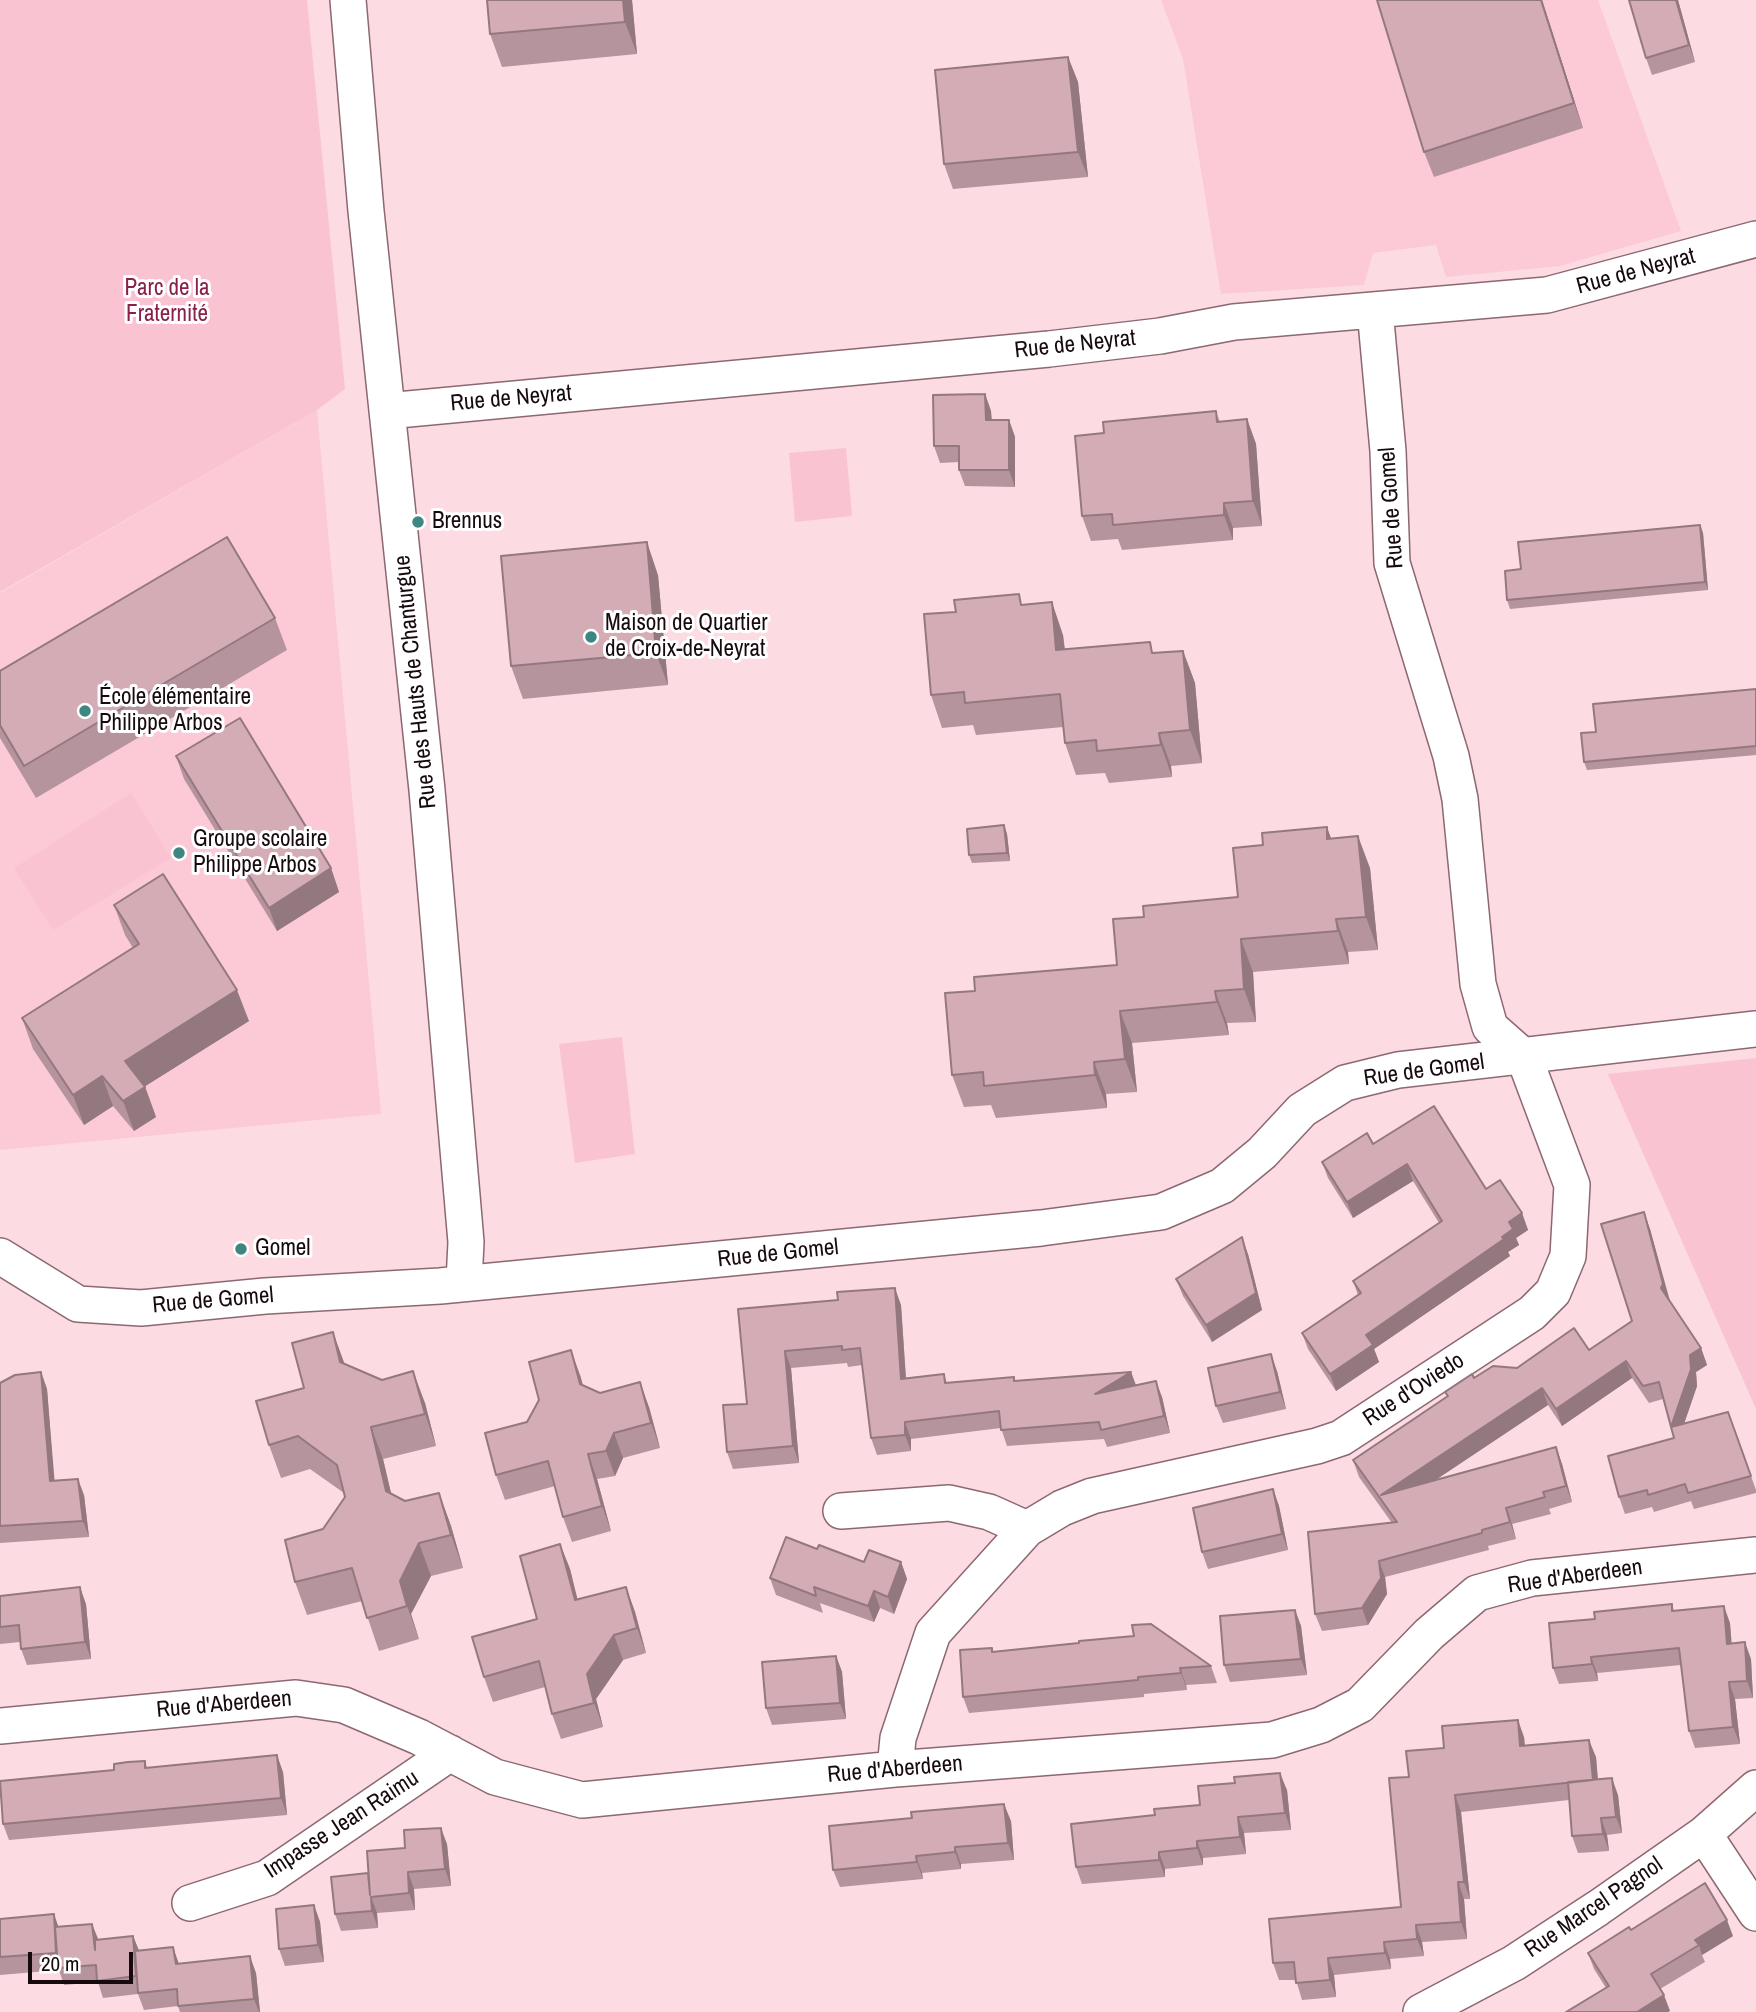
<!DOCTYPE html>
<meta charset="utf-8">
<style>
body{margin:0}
#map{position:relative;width:1756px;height:2012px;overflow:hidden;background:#fddbe3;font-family:"Archivo Narrow",sans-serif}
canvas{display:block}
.scale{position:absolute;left:28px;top:1952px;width:105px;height:32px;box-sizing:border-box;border:4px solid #170a0e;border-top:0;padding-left:9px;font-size:21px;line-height:24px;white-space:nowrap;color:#170a0e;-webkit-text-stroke:5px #fff;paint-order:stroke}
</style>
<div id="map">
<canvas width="1756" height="2012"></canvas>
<div class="scale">20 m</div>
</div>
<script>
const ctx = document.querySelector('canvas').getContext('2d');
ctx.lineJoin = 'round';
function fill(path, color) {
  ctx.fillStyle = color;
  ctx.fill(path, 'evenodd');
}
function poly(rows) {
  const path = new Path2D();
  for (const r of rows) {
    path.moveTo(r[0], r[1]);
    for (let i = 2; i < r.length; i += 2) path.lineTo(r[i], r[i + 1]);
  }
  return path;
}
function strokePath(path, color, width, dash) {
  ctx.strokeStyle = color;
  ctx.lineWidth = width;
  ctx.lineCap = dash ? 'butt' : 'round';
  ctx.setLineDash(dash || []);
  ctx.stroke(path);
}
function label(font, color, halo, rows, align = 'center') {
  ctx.font = font + ' "Archivo Narrow",sans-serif';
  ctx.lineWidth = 6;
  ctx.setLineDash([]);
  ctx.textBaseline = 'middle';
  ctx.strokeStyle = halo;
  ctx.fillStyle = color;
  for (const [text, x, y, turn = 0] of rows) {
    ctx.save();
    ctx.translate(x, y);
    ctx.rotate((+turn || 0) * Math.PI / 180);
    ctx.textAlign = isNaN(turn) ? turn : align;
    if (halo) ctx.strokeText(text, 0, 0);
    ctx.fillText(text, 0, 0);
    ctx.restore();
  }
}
const built = poly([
 [1161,0,1598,0,1681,231,1560,266,1446,277,1436,245,1373,253,1364,285,1221,294,1183,59],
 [317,410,381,1114,0,1150,0,593]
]);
const green = poly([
 [0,0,307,0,345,389,317,410,0,592],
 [846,448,852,516,795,522,789,453],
 [131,793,171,858,53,930,14,868],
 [622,1037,635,1154,575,1163,559,1044],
 [1756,1058,1756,1409,1608,1074]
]);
const minor = poly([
 [348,0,366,211,427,790,466,1242,464,1282],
 [387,411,1049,349,1160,336,1234,322,1547,295,1756,239],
 [0,1256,78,1304,141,1308,265,1296,440,1286,1041,1228,1161,1212,1222,1186,1262,1153,1302,1110,1345,1083,1398,1070,1756,1029],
 [841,1511,949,1503,989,1512,1027,1529],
 [0,1726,296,1698,344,1705,419,1737,495,1777,582,1800,895,1769,1272,1740,1321,1725,1360,1705,1429,1634,1477,1593,1532,1578,1756,1555],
 [895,1769,898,1738,933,1633,1027,1529,1062,1508,1092,1496,1317,1446,1341,1438,1532,1313,1553,1292,1568,1256,1572,1185,1524,1057,1490,1027,1478,984,1460,799,1451,756,1392,563,1388,451,1375,310],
 [1704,1834,1756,1913],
 [190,1903,267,1878,450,1753],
 [1421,2012,1514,1963,1598,1908,1704,1834,1756,1788]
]);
const wall = poly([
 [487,0,632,0,637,54,502,67,490,34],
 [1377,0,1542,0,1583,128,1434,177,1424,152],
 [1678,0,1695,62,1652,75,1646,58],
 [1068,57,1078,82,1088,177,953,189,944,164],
 [985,394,991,411,992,420,1009,420,1015,437,1015,487,965,486,959,470,959,462,940,463,934,446],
 [1216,411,1220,422,1247,419,1256,444,1262,526,1233,528,1233,540,1122,550,1118,539,1091,541,1082,516,1104,433],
 [1700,525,1703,533,1708,590,1510,609,1507,600],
 [658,575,668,685,523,699,511,666],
 [1023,605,1063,635,1065,649,1155,653,1183,651,1195,683,1202,763,1171,766,1172,777,1109,783,1105,773,1076,775,1065,743,1063,727,976,735,973,725,942,728,931,695],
 [275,618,287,650,36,798,0,738,0,671],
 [1756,689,1756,755,1587,770,1584,762,1596,732],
 [176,756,331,868,339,892,277,931,184,779],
 [1004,825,1007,834,1010,861,972,863,969,855],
 [1370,868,1378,950,1348,952,1349,964,1253,972,1256,1022,1227,1023,1229,1035,1132,1043,1137,1092,1106,1094,1107,1108,996,1118,991,1105,964,1107,952,1075,975,991,1117,965,1144,917],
 [114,905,249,1021,145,1086,156,1117,134,1131,113,1106,84,1125,33,1049,22,1018,133,948,125,935],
 [1373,1144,1486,1189,1522,1213,1528,1230,1516,1238,1519,1245,1508,1252,1510,1256,1374,1349,1379,1362,1336,1391,1308,1349,1302,1333,1358,1295,1353,1281,1439,1223,1413,1181,1353,1218,1328,1178,1322,1162],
 [1650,1229,1669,1301,1701,1348,1707,1365,1696,1372,1697,1386,1684,1424,1728,1412,1756,1490,1756,1493,1694,1509,1691,1501,1654,1512,1652,1507,1625,1514,1619,1497,1674,1438,1663,1399,1649,1403,1632,1378,1562,1426,1548,1405,1434,1481,1556,1447,1562,1464,1572,1502,1549,1509,1551,1514,1512,1524,1516,1539,1488,1546,1489,1550,1385,1577,1387,1594,1368,1625,1322,1631,1315,1614,1392,1523,1359,1477,1353,1460,1447,1397,1445,1392,1474,1378,1589,1350,1632,1321],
 [1248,1254,1262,1310,1212,1342,1183,1296,1176,1279],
 [838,1300,901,1305,906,1378,944,1374,947,1383,1015,1381,1131,1372,1136,1385,1162,1397,1170,1433,1107,1447,1104,1439,1007,1446,1001,1428,911,1439,911,1451,877,1455,871,1438,862,1365,848,1367,847,1363,791,1368,799,1463,733,1469,727,1452,747,1404,738,1309],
 [345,1364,425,1403,436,1446,383,1459,391,1493,405,1501,439,1493,451,1526,463,1568,431,1576,411,1614,419,1639,379,1651,362,1601,307,1615,295,1582,323,1529,345,1497,344,1493,310,1469,281,1478,269,1445,304,1388],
 [1277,1371,1286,1409,1223,1423,1216,1406],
 [41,1372,47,1389,54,1481,84,1495,89,1537,0,1543,0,1383],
 [580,1375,583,1385,600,1393,649,1407,660,1448,623,1458,615,1476,597,1479,611,1531,572,1542,563,1517,555,1486,505,1500,496,1475,527,1422],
 [1273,1489,1279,1506,1288,1550,1208,1569,1202,1552],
 [560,1544,570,1569,577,1600,626,1587,635,1612,646,1653,623,1660,596,1699,603,1727,561,1739,552,1714,545,1687,493,1702,484,1677,537,1619],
 [817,1549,864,1562,901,1562,907,1579,894,1614,880,1608,874,1622,820,1603,823,1613,776,1595,770,1578],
 [0,1596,86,1604,91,1659,27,1665,21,1649,20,1642,0,1644],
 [1672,1604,1674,1611,1730,1623,1731,1643,1751,1659,1753,1698,1735,1699,1740,1744,1695,1748,1689,1731,1681,1665,1597,1673,1598,1681,1559,1684,1553,1668,1595,1619],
 [1295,1610,1301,1626,1307,1675,1230,1682,1224,1665],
 [993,1651,1211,1666,1217,1683,1186,1685,1187,1690,1144,1694,1144,1697,969,1713,963,1697],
 [836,1656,842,1672,846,1719,772,1725,766,1708],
 [1524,1737,1525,1746,1596,1757,1598,1779,1618,1795,1622,1833,1607,1835,1609,1851,1578,1853,1572,1836,1569,1800,1461,1812,1470,1899,1464,1899,1467,1939,1422,1942,1424,1956,1390,1959,1391,1969,1334,1975,1336,1997,1302,2000,1296,1980,1279,1980,1273,1963,1401,1907,1409,1777,1444,1748],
 [145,1761,147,1767,283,1772,287,1815,9,1840,3,1824,114,1770],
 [1287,1790,1291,1830,1244,1833,1246,1854,1203,1858,1203,1865,1165,1869,1165,1877,1082,1884,1076,1867,1155,1815,1200,1805],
 [1011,1821,1014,1860,961,1864,961,1869,922,1873,923,1879,840,1887,833,1870],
 [447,1844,451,1886,414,1889,415,1910,377,1913,378,1928,341,1931,335,1914,368,1873],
 [314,1905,320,1922,324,1962,285,1966,279,1949],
 [0,1919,59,1927,98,1940,133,1936,139,1951,179,1963,256,1973,260,2012,180,2012,178,2006,144,2010,138,1994,103,1998,98,1982,64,1985,59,1970,0,1975],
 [1631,1930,1733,1936,1702,1955,1705,1962,1660,1989,1670,2011,1606,1988,1594,1969,1588,1953]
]);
const shadedWall = poly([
 [623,0,632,0,637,54,625,22],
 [1541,0,1542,0,1583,128,1574,103],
 [1676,0,1678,0,1695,62,1689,45],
 [1068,57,1078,82,1088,177,1078,152],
 [985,394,991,411,992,436,986,420],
 [1247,419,1256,444,1262,526,1253,501],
 [1009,420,1015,437,1015,487,1009,470],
 [1224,503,1233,528,1233,540,1224,515],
 [1700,525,1703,533,1708,590,1705,582],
 [647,542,658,575,668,685,656,653],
 [1052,602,1063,635,1068,683,1056,650],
 [1183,651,1195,683,1202,763,1190,730],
 [1159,733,1171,766,1172,777,1161,745],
 [1004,825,1007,834,1010,861,1007,853],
 [1327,827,1339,860,1327,839],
 [1358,836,1370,868,1378,950,1366,917],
 [331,868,339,892,277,931,269,908],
 [1336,919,1348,952,1349,964,1338,931],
 [1241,939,1253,972,1256,1022,1244,989],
 [237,990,249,1021,136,1092,125,1061],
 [1215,991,1227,1023,1229,1035,1217,1002],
 [1120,1011,1132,1043,1137,1092,1125,1059],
 [1094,1062,1106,1094,1107,1108,1095,1075],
 [102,1076,113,1106,84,1125,73,1095],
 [145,1087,156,1117,134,1131,123,1101],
 [1407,1164,1413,1181,1353,1218,1347,1202],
 [1644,1212,1650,1229,1670,1301,1661,1288],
 [1522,1213,1528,1230,1516,1238,1519,1245,1508,1252,1510,1256,1374,1349,1379,1362,1336,1391,1330,1374,1366,1335,1502,1237,1509,1222],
 [1242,1237,1248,1254,1262,1310,1212,1342,1206,1325],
 [895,1288,901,1305,907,1396,901,1379],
 [333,1332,345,1365,340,1362],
 [1701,1348,1707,1365,1696,1372,1697,1386,1677,1444,1671,1427,1690,1355],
 [571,1350,580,1375,589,1409,580,1384],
 [785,1351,791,1368,799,1463,793,1446],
 [1271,1354,1277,1371,1286,1409,1280,1392],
 [1626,1361,1632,1378,1562,1426,1556,1409],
 [413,1371,425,1403,436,1446,425,1414],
 [41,1372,47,1389,56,1498,50,1481],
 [1131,1372,1137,1389,1095,1394],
 [1156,1381,1162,1397,1170,1433,1164,1416],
 [640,1382,649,1407,660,1448,651,1423],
 [1542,1388,1548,1405,1389,1511,1381,1495],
 [905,1422,911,1439,911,1451,905,1435],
 [371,1427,383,1459,398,1523,386,1491],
 [614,1433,623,1458,615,1476,606,1451],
 [1556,1447,1562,1464,1572,1502,1566,1486],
 [588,1454,597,1479,611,1531,602,1506],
 [78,1479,84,1495,89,1537,83,1521],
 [1273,1489,1279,1506,1288,1550,1282,1534],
 [439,1493,451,1526,463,1568,451,1535],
 [1506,1508,1512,1524,1516,1539,1510,1522],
 [419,1543,431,1576,411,1614,419,1639,407,1606,400,1581],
 [560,1544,570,1569,584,1625,575,1600],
 [1379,1561,1385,1577,1387,1594,1368,1625,1362,1608],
 [901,1562,907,1579,894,1614,888,1597],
 [80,1587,86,1604,91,1659,85,1642],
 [626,1587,635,1612,646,1653,637,1628],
 [874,1591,880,1608,874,1622,868,1606],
 [1724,1606,1730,1623,1733,1660,1727,1644],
 [1295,1610,1301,1626,1307,1675,1301,1659],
 [614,1635,623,1660,596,1699,603,1727,594,1703,587,1674],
 [1745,1642,1751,1659,1753,1698,1747,1681],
 [836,1656,842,1672,846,1719,840,1703],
 [1591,1657,1597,1673,1598,1681,1592,1664],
 [1180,1668,1186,1685,1187,1690,1181,1673],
 [1729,1682,1735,1699,1740,1744,1733,1727],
 [1518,1720,1524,1737,1526,1763,1520,1746],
 [1589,1740,1596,1757,1599,1796,1593,1780],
 [277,1755,283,1772,287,1815,281,1798],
 [1280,1773,1287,1790,1291,1830,1285,1813],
 [1612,1778,1618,1795,1622,1833,1616,1817],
 [1455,1795,1461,1812,1470,1899,1464,1882],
 [1004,1804,1011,1821,1014,1860,1008,1843],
 [1238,1817,1244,1833,1246,1854,1240,1837],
 [1601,1818,1607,1835,1609,1851,1603,1834],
 [441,1828,447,1844,451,1886,445,1869],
 [1197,1841,1203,1858,1203,1865,1197,1848],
 [955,1847,961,1864,961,1869,955,1852],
 [1159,1852,1165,1869,1165,1877,1159,1860],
 [916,1856,922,1873,923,1879,917,1862],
 [408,1872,414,1889,415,1910,409,1893],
 [1458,1882,1464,1899,1467,1939,1461,1922],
 [371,1897,377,1913,378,1928,372,1911],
 [314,1905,320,1922,324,1962,318,1945],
 [54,1914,60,1931,63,1970,56,1953],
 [1727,1920,1733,1936,1702,1955,1699,1945,1695,1940],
 [92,1924,99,1941,95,1950],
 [1416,1925,1422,1942,1424,1956,1417,1939],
 [133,1936,140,1953,142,1993,136,1976],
 [1384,1942,1390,1959,1391,1969,1385,1953],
 [173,1947,179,1964,176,1964],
 [250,1956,256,1973,260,2012,259,2012,254,1999],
 [1328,1958,1334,1975,1336,1997,1330,1980],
 [1664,1995,1670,2011,1668,2012,1637,2012]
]);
const building = poly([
 [487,0,623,0,625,22,490,34,487,0],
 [1377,0,1541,0,1574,103,1424,152,1377,0],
 [1629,0,1676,0,1689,45,1646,58,1629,0],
 [1068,57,1078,152,944,164,935,70,1068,57],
 [985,394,986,420,1009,420,1009,470,959,470,959,446,934,446,933,395,985,394],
 [1216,411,1217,422,1247,419,1253,501,1224,503,1224,515,1113,525,1112,514,1082,516,1075,436,1104,433,1103,422,1216,411],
 [1700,525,1705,582,1507,600,1505,571,1521,569,1518,542,1700,525],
 [227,537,275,618,24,766,0,725,0,671,227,537],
 [647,542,656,653,511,666,501,556,647,542],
 [1019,594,1021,605,1052,602,1056,650,1150,642,1152,653,1183,651,1190,730,1159,733,1161,745,1097,751,1096,740,1065,743,1060,694,965,703,964,692,931,695,924,614,956,612,954,600,1019,594],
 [1756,689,1756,746,1584,762,1581,733,1596,732,1593,704,1756,689],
 [240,718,331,868,269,908,176,756,240,718],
 [1004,825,1007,853,969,855,967,829,1004,825],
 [1327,827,1327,839,1358,836,1366,917,1336,919,1338,931,1241,939,1244,989,1215,991,1217,1002,1120,1011,1125,1059,1094,1062,1095,1075,984,1086,983,1072,952,1075,945,993,975,991,974,977,1117,965,1113,919,1144,917,1143,906,1238,897,1233,848,1263,845,1262,833,1327,827],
 [163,874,237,990,125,1061,145,1087,123,1101,102,1076,73,1095,22,1018,139,944,114,905,163,874],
 [1434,1106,1486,1189,1500,1180,1522,1213,1509,1222,1513,1229,1502,1237,1504,1239,1366,1335,1373,1345,1330,1374,1302,1333,1361,1293,1353,1281,1442,1221,1407,1164,1347,1202,1322,1162,1367,1133,1373,1144,1434,1106],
 [1644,1212,1663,1284,1661,1288,1701,1348,1690,1355,1691,1369,1671,1427,1659,1382,1643,1386,1626,1361,1556,1409,1542,1388,1381,1495,1556,1447,1566,1486,1543,1492,1545,1497,1506,1508,1510,1522,1482,1530,1482,1533,1379,1561,1381,1578,1362,1608,1315,1614,1308,1532,1397,1522,1353,1460,1448,1396,1445,1392,1472,1374,1474,1378,1493,1366,1517,1368,1574,1328,1589,1350,1632,1321,1601,1224,1644,1212],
 [1242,1237,1256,1293,1206,1325,1176,1279,1242,1237],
 [895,1288,901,1379,944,1374,945,1383,1014,1377,1014,1381,1131,1372,1095,1394,1156,1381,1164,1416,1101,1430,1099,1422,1001,1430,999,1411,905,1422,905,1435,871,1438,860,1348,842,1350,842,1346,785,1351,793,1446,727,1452,723,1405,747,1404,738,1309,838,1300,837,1292,895,1288],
 [333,1332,340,1362,382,1380,413,1371,425,1414,371,1427,386,1491,405,1501,439,1493,451,1535,419,1543,400,1581,407,1606,367,1618,352,1568,295,1582,285,1540,323,1529,345,1497,337,1465,298,1436,269,1445,256,1401,304,1388,292,1343,333,1332],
 [571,1350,580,1384,600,1393,640,1382,651,1423,614,1433,606,1451,588,1454,602,1506,563,1517,548,1461,496,1475,485,1433,527,1422,539,1400,529,1362,571,1350],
 [1271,1354,1280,1392,1216,1406,1208,1368,1271,1354],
 [41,1372,50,1481,78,1479,83,1521,0,1526,0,1383,15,1375,41,1372],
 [1728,1412,1751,1476,1688,1493,1685,1484,1648,1495,1647,1490,1619,1497,1608,1456,1674,1438,1671,1427,1728,1412],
 [1273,1489,1282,1534,1202,1552,1193,1508,1273,1489],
 [786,1537,817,1549,819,1545,864,1562,869,1550,901,1562,888,1597,874,1591,868,1606,814,1587,816,1596,770,1578,786,1537],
 [560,1544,575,1600,626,1587,637,1628,614,1635,587,1674,594,1703,552,1714,539,1661,484,1677,472,1637,537,1619,520,1556,560,1544],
 [80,1587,85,1642,21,1649,19,1625,0,1627,0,1596,80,1587],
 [1672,1604,1672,1611,1724,1606,1727,1644,1745,1642,1747,1681,1729,1682,1733,1727,1689,1731,1679,1648,1591,1657,1592,1664,1553,1668,1549,1623,1595,1619,1594,1612,1672,1604],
 [1295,1610,1301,1659,1224,1665,1220,1616,1295,1610],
 [1151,1624,1211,1666,1180,1668,1181,1673,1138,1677,1138,1680,963,1697,960,1650,992,1648,992,1652,1079,1643,1079,1641,1134,1636,1132,1625,1151,1624],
 [836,1656,840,1703,766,1708,762,1662,836,1656],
 [1518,1720,1520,1746,1589,1740,1593,1780,1455,1795,1464,1882,1458,1882,1461,1922,1416,1925,1417,1939,1384,1942,1385,1953,1328,1958,1330,1980,1296,1983,1294,1962,1273,1963,1269,1919,1401,1907,1389,1778,1409,1777,1406,1751,1444,1748,1442,1726,1518,1720],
 [277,1755,281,1798,3,1824,0,1781,114,1770,114,1764,128,1762,145,1761,145,1768,277,1755],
 [1280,1773,1285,1813,1238,1817,1240,1837,1197,1841,1197,1848,1159,1852,1159,1860,1076,1867,1071,1824,1155,1815,1154,1809,1200,1805,1198,1786,1235,1783,1234,1777,1280,1773],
 [1612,1778,1616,1817,1601,1818,1603,1834,1572,1836,1568,1782,1612,1778],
 [1004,1804,1008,1843,955,1847,955,1852,916,1856,917,1862,833,1870,829,1826,912,1818,911,1812,1004,1804],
 [441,1828,445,1869,408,1872,409,1893,371,1897,372,1911,335,1914,331,1877,368,1873,370,1895,367,1851,405,1848,404,1830,441,1828],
 [1705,1883,1727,1920,1695,1940,1699,1945,1651,1974,1664,1995,1637,2012,1566,2012,1609,1986,1588,1953,1629,1927,1631,1930,1705,1883],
 [314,1905,318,1945,279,1949,276,1909,314,1905],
 [54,1914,56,1953,0,1957,0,1919,54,1914],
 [92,1924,95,1950,95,1940,133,1936,136,1976,97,1981,96,1965,58,1968,55,1927,92,1924],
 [173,1947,176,1964,250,1956,254,1999,178,2006,177,1989,138,1993,135,1951,173,1947]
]);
const markers = [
 [418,522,7,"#3e8682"],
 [591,637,7,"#3e8682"],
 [85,711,7,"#3e8682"],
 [179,853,7,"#3e8682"],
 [241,1249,7,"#3e8682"]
];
const streetNames = [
 ["Rue de Neyrat",1636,272,-15],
 ["Rue de Neyrat",1075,345,-6],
 ["Rue de Neyrat",511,399,-5],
 ["Rue de Gomel",1392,508,-94],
 ["Rue des Hauts de Chanturgue",416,682,-96],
 ["Rue de Gomel",1424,1071,-8],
 ["Rue de Gomel",778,1254,-6],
 ["Rue de Gomel",213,1301,-5],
 ["Rue d'Oviedo",1414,1390,-33],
 ["Rue d'Aberdeen",1575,1577,-8],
 ["Rue d'Aberdeen",224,1705,-5],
 ["Rue d'Aberdeen",895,1770,-5],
 ["Impasse Jean Raimu",342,1825,-33],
 ["Rue Marcel Pagnol",1594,1908,-34]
];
const parkNames = [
 ["Parc de la",167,289],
 ["Fraternité",167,315]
];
const poiNames = [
 ["Brennus",432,522],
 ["Maison de Quartier",605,624],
 ["de Croix-de-Neyrat",605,650],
 ["École élémentaire",99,698],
 ["Philippe Arbos",99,724],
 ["Groupe scolaire",193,840],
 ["Philippe Arbos",193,866],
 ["Gomel",255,1249]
];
fill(built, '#fccad7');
fill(green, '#fac3d2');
strokePath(minor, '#8c6871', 38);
strokePath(minor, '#fff', 35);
fill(wall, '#b6949d');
fill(shadedWall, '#94787f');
fill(building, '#d4acb6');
strokePath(building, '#94787f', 2);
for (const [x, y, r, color] of markers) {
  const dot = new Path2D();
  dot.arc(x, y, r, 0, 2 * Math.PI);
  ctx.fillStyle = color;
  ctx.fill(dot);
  strokePath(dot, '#fff', 2.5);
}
label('23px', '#170a0e', '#fff', streetNames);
label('23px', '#89204a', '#fff', parkNames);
label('23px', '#170a0e', '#fff', poiNames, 'left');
</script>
